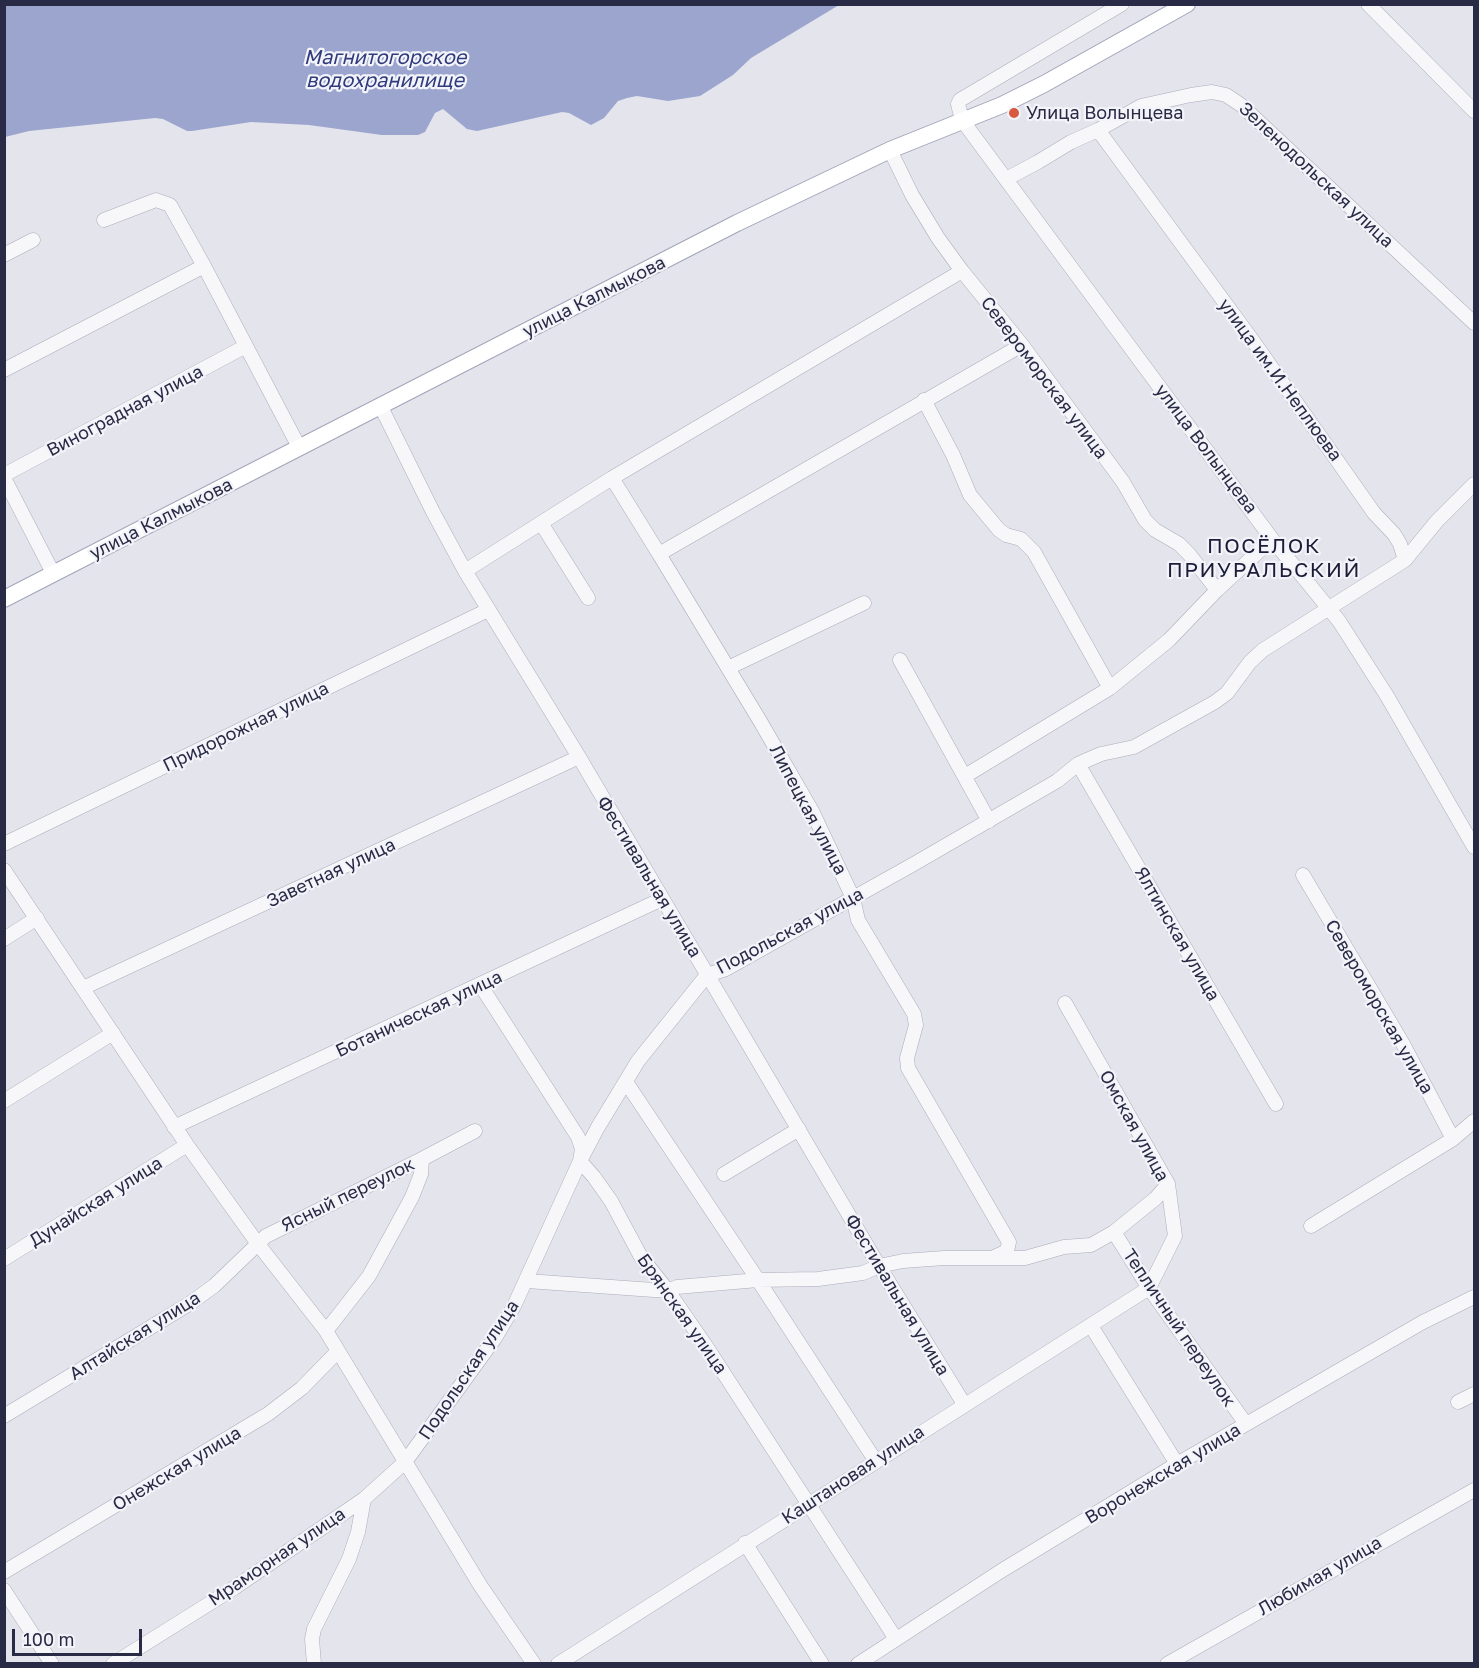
<!DOCTYPE html>
<meta charset="utf-8">
<style>
body{margin:0}
#map{position:relative;width:1479px;height:1668px;overflow:hidden;background:#e3e4ec;font-family:"Golos Text",sans-serif}
canvas{display:block}
.frame{position:absolute;inset:0;border:6px solid #292b46;pointer-events:none}
.scale{position:absolute;left:12px;top:1629px;width:130px;height:27px;box-sizing:border-box;border:3px solid #292b46;border-top:0;padding-left:8px;font-size:18px;line-height:21px;white-space:nowrap;color:#292b46;-webkit-text-stroke:4px #f3f4f9;paint-order:stroke}
</style>
<div id="map">
<canvas width="1479" height="1668"></canvas>
<div class="frame"></div>
<div class="scale">100 m</div>
</div>
<script>
const ctx = document.querySelector('canvas').getContext('2d');
ctx.lineJoin = 'round';
function fill(path, color) {
  ctx.fillStyle = color;
  ctx.fill(path, 'evenodd');
}
function poly(rows) {
  const path = new Path2D();
  for (const r of rows) {
    path.moveTo(r[0], r[1]);
    for (let i = 2; i < r.length; i += 2) path.lineTo(r[i], r[i + 1]);
  }
  return path;
}
function strokePath(path, color, width, dash) {
  ctx.strokeStyle = color;
  ctx.lineWidth = width;
  ctx.lineCap = dash ? 'butt' : 'round';
  ctx.setLineDash(dash || []);
  ctx.stroke(path);
}
function label(font, color, halo, rows, align = 'center') {
  ctx.font = font + ' "Golos Text",sans-serif';
  ctx.lineWidth = 4.5;
  ctx.setLineDash([]);
  ctx.textBaseline = 'middle';
  ctx.strokeStyle = halo;
  ctx.fillStyle = color;
  for (const [text, x, y, turn = 0] of rows) {
    ctx.save();
    ctx.translate(x, y);
    ctx.rotate((+turn || 0) * Math.PI / 180);
    ctx.textAlign = isNaN(turn) ? turn : align;
    if (halo) ctx.strokeText(text, 0, 0);
    ctx.fillText(text, 0, 0);
    ctx.restore();
  }
}
const water = poly([
 [4,5,5,4,839,5,751,58,733,75,700,96,668,101,637,96,627,98,618,101,604,118,591,125,569,113,562,112,477,131,467,129,443,109,435,113,425,132,418,135,382,135,309,125,251,122,192,131,187,131,163,119,155,118,29,131,5,137]
]);
const minor = poly([
 [1122,4,960,100,958,104,962,120,1272,539,1339,621,1387,696,1474,847],
 [1368,4,1474,111],
 [890,150,912,195,938,238,962,271,1022,345,1123,482,1145,520,1155,530,1179,544,1189,554,1217,590],
 [1006,179,1038,162,1071,142,1098,130,1141,106,1191,95,1212,92,1226,95,1241,105,1474,323],
 [104,220,156,200,170,205,204,266,299,447],
 [4,255,33,240],
 [4,370,204,266],
 [924,400,953,455,970,495,999,530,1006,535,1021,539,1034,552,1110,688],
 [381,407,433,512,465,571,579,757,879,1266,964,1404],
 [4,475,246,346],
 [4,478,53,573],
 [612,478,659,554,1022,345],
 [541,523,588,598],
 [659,554,760,721,812,811,853,898,858,920,914,1014,916,1025,907,1058,908,1068,1006,1237,1009,1242,1007,1251,994,1257],
 [1405,560,1437,521,1474,484],
 [465,571,612,478,962,271],
 [900,660,989,821],
 [728,668,864,603],
 [1078,764,1276,1104],
 [965,776,1110,688,1169,640,1217,590,1272,539],
 [4,844,488,610],
 [4,870,187,1145,258,1244,326,1331,480,1585,534,1664],
 [1303,875,1403,1044,1453,1139],
 [4,939,37,918],
 [481,986,578,1137,582,1149,580,1161,594,1177,611,1201,641,1257,668,1291,708,1349,896,1639],
 [83,988,579,757],
 [626,1082,758,1280,875,1460],
 [4,1101,113,1033],
 [174,1127,662,899],
 [422,1159,475,1131],
 [724,1174,799,1129],
 [1311,1226,1453,1139,1474,1121],
 [1114,1232,1149,1288,1246,1424],
 [4,1259,187,1145],
 [527,1281,668,1291,677,1287,758,1280,818,1279,863,1273,879,1266,903,1261,944,1258,1025,1258,1064,1247,1091,1245,1114,1232,1156,1198,1168,1184],
 [1091,1326,1177,1464],
 [1458,1402,1474,1394],
 [4,1416,189,1304,214,1286,266,1236,422,1159,421,1174,412,1197,369,1276,326,1331],
 [745,1543,822,1664],
 [4,1572,268,1414,302,1388,338,1351],
 [4,1590,52,1664],
 [113,1664,234,1588,364,1499,405,1462,495,1338,514,1306,580,1161,598,1127,638,1061,707,975,726,969,912,865,1057,781,1078,764,1101,754,1134,747,1215,702,1227,693,1250,662,1263,650,1405,560,1400,544,1394,534,1374,513,1253,341,1098,130],
 [314,1664,312,1639,314,1629,349,1559,358,1532,364,1499],
 [558,1664,1149,1288,1175,1236,1168,1184,1065,1003],
 [858,1664,1001,1571,1177,1464,1423,1322,1474,1297],
 [1167,1664,1474,1490]
]);
const major = poly([
 [4,599,737,223,890,150,1002,105,1044,84,1187,4]
]);
const markers = [
 [1014,113,6,"#d95841"]
];
const poiNames = [
 ["Улица Волынцева",1026,113]
];
const streetNames = [
 ["Зеленодольская улица",1316,175,43],
 ["улица Калмыкова",594,297,-27],
 ["Североморская улица",1044,378,53],
 ["улица им.И.Неплюева",1280,380,54],
 ["Виноградная улица",125,411,-28],
 ["улица Волынцева",1206,449,53],
 ["улица Калмыкова",161,519,-27],
 ["Придорожная улица",246,727,-26],
 ["Липецкая улица",808,810,62],
 ["Заветная улица",331,873,-25],
 ["Фестивальная улица",649,877,59],
 ["Подольская улица",790,931,-28],
 ["Ялтинская улица",1177,934,60],
 ["Североморская улица",1379,1007,60],
 ["Ботаническая улица",419,1014,-25],
 ["Омская улица",1134,1126,61],
 ["Ясный переулок",348,1195,-26],
 ["Дунайская улица",96,1202,-32],
 ["Фестивальная улица",897,1295,59],
 ["Брянская улица",682,1314,55],
 ["Тепличный переулок",1179,1328,56],
 ["Алтайская улица",135,1336,-32],
 ["Подольская улица",469,1370,-56],
 ["Онежская улица",177,1469,-31],
 ["Воронежская улица",1163,1474,-31],
 ["Каштановая улица",853,1475,-33],
 ["Мраморная улица",277,1557,-34],
 ["Любимая улица",1320,1576,-30]
];
const waterNames = [
 ["Магнитогорское",385,58],
 ["водохранилище",385,81]
];
const quarterNames = [
 ["ПОСЁЛОК",1264,546],
 ["ПРИУРАЛЬСКИЙ",1264,570]
];
fill(water, '#9ca5ce');
strokePath(minor, '#abacba', 15);
strokePath(major, '#a2a4b9', 18);
strokePath(minor, '#f7f7fa', 14);
strokePath(major, '#fff', 16);
for (const [x, y, r, color] of markers) {
  const dot = new Path2D();
  dot.arc(x, y, r, 0, 2 * Math.PI);
  ctx.fillStyle = color;
  ctx.fill(dot);
  strokePath(dot, '#f3f4f9', 2);
}
label('18px', '#292b46', '#f3f4f9', poiNames, 'left');
label('18px', '#292b46', '#f3f4f9', streetNames);
label('italic 20px', '#303b7e', '#f3f4f9', waterNames);
ctx.letterSpacing = '1.5px';
label('21px', '#1b1c37', '#f3f4f9', quarterNames);
ctx.letterSpacing = '0px';
</script>
